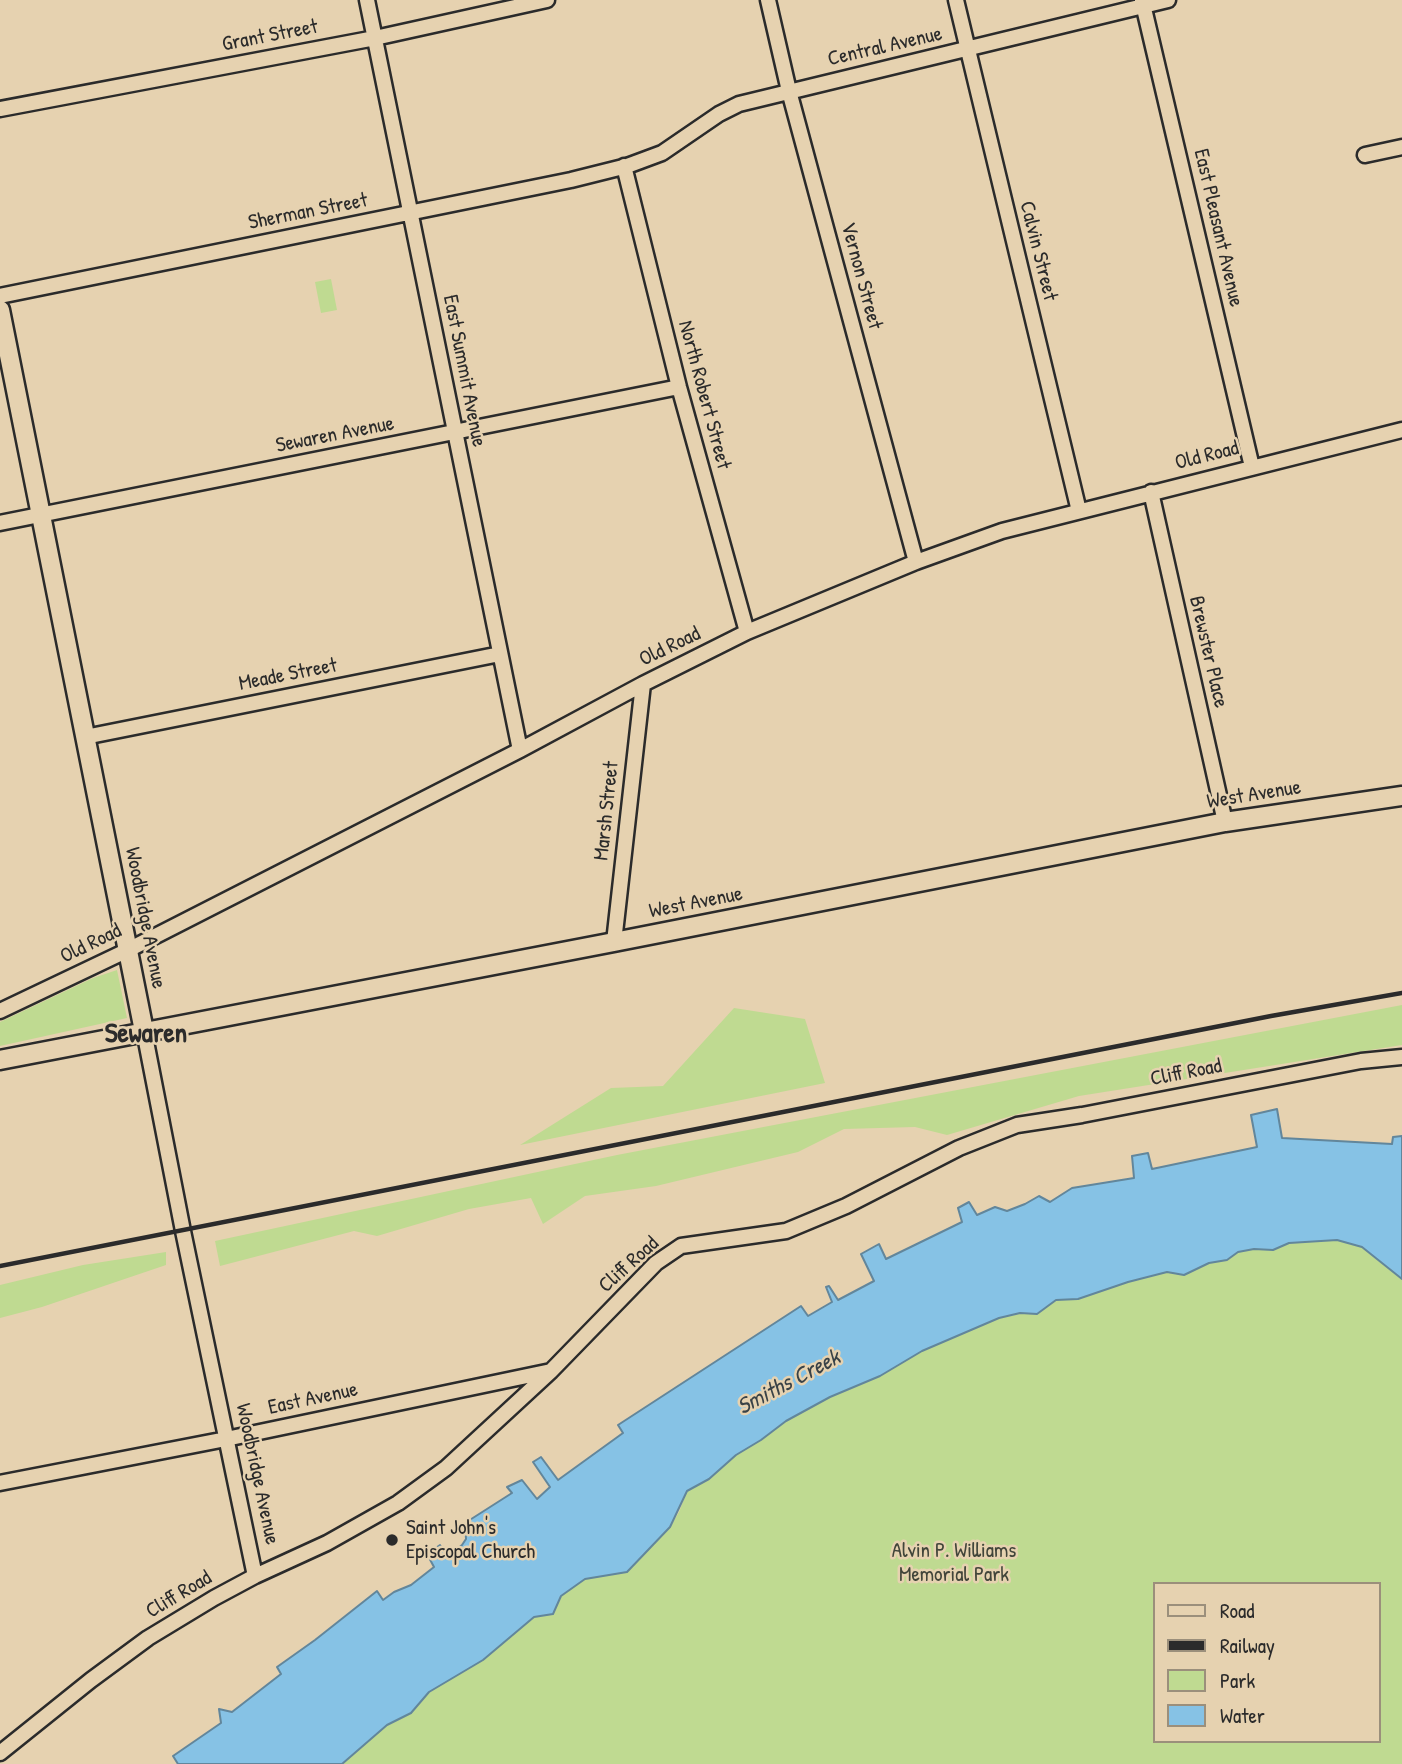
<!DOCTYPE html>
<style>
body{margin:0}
#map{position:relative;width:1402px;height:1764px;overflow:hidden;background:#e6d2b0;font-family:"Patrick Hand",sans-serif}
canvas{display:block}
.legend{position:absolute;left:1153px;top:1582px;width:228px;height:161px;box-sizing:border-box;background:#e6d2b0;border:2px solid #9b8f7b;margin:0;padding:9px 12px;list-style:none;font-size:21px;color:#2b2b2b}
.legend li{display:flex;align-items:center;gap:14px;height:35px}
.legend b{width:35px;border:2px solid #9b8f7b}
</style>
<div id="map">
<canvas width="1402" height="1764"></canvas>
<ul class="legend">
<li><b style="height:9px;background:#e6d2b0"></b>Road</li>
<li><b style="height:9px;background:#2b2b2b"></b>Railway</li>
<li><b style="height:19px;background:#bfda91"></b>Park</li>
<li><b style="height:19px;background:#86c2e5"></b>Water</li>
</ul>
</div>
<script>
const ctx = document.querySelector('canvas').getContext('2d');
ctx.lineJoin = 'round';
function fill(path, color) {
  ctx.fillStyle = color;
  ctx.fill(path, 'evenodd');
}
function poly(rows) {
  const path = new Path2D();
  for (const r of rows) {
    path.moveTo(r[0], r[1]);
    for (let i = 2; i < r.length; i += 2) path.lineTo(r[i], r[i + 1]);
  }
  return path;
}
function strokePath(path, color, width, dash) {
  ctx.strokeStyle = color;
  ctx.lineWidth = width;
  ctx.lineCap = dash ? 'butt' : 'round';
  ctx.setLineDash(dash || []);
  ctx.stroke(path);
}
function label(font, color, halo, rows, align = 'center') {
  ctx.font = font + ' "Patrick Hand",sans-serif';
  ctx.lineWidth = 5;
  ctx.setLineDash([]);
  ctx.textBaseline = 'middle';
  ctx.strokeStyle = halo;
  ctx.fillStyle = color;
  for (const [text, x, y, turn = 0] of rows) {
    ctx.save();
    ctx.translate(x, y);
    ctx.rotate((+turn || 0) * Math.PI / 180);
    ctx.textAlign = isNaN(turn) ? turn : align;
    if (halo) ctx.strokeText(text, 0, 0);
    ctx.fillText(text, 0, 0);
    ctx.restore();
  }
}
const green = poly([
 [331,279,337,310,321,313,315,282],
 [117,970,127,1018,0,1046,0,1022,93,978],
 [1402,1005,1402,1045,1079,1096,947,1135,915,1127,844,1129,798,1152,656,1186,585,1196,543,1224,531,1198,469,1209,377,1236,354,1231,220,1266,215,1241,617,1155],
 [734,1008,805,1019,825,1083,520,1145,611,1088,663,1086],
 [1337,1240,1362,1247,1402,1279,1402,1764,342,1764,387,1725,411,1713,429,1692,483,1660,534,1617,553,1614,561,1596,585,1578,627,1571,670,1527,679,1512,687,1491,709,1479,736,1455,761,1440,786,1421,830,1397,880,1376,922,1351,999,1318,1020,1313,1037,1314,1056,1300,1078,1299,1128,1282,1167,1272,1184,1275,1209,1263,1227,1260,1238,1252,1254,1249,1273,1250,1289,1243],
 [1155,1584,1379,1584,1379,1741,1155,1741],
 [166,1252,166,1265,42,1307,0,1318,0,1285,83,1265]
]);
const water = poly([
 [1277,1109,1282,1138,1392,1144,1393,1137,1402,1136,1402,1279,1362,1247,1337,1240,1289,1243,1273,1250,1254,1249,1238,1252,1227,1260,1209,1263,1184,1275,1167,1272,1128,1282,1078,1299,1056,1300,1037,1314,1020,1313,999,1318,922,1351,880,1376,830,1397,786,1421,761,1440,736,1455,709,1479,687,1491,670,1527,627,1572,585,1579,561,1596,553,1614,534,1617,483,1660,429,1692,411,1713,387,1725,342,1764,178,1764,173,1756,221,1723,219,1709,232,1712,281,1674,277,1667,315,1640,377,1591,383,1600,394,1592,411,1585,434,1567,427,1554,440,1545,447,1556,462,1545,466,1539,465,1523,512,1493,507,1487,522,1480,537,1499,550,1487,533,1462,541,1457,558,1480,623,1433,618,1425,801,1306,808,1316,832,1302,826,1287,829,1286,838,1300,874,1281,861,1254,879,1244,886,1259,962,1222,958,1208,969,1202,977,1215,995,1207,1007,1211,1025,1204,1039,1196,1050,1202,1072,1188,1134,1178,1132,1156,1148,1153,1152,1169,1257,1147,1251,1115,1277,1109]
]);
const minor = poly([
 [367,0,520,750],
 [768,0,789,91,916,562],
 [956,0,1079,511],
 [1142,0,1252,467],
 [0,109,375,38,547,0],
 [1365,155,1402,147],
 [624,166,679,387,747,632],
 [0,296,571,180,627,166,662,153,719,114,739,104,1168,0],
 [1151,492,1225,822],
 [0,523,679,387],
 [85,737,500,654],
 [614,942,643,684],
 [0,1011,128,950,520,750,643,684,747,632,916,562,1002,531,1402,430],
 [144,1031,183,1231,255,1576],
 [0,1483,226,1439,551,1371],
 [0,1753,91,1680,148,1638,214,1598,255,1576,327,1543,398,1503,446,1468,551,1371,656,1263,681,1246,786,1231,846,1206,959,1148,1017,1125,1082,1115,1361,1061,1402,1057]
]);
const tertiary = poly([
 [0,310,144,1031],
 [0,1060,614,942,1225,822,1402,796]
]);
const rail = poly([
 [0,1266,1271,1016,1402,993]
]);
const markers = [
 [392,1540,7,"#2b2b2b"]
];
const streetNames = [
 ["Grant Street",270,36,-11],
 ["Central Avenue",885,47,-13],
 ["Sherman Street",308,212,-11],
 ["East Pleasant Avenue",1218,228,77],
 ["Calvin Street",1038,251,76],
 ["Vernon Street",861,276,75],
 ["East Summit Avenue",464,371,79],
 ["North Robert Street",704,395,75],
 ["Sewaren Avenue",335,435,-11],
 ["Old Road",1207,456,-14],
 ["Old Road",670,647,-26],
 ["Brewster Place",1208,652,77],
 ["Meade Street",288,675,-11],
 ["West Avenue",1254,795,-9],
 ["Marsh Street",607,811,-84],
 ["West Avenue",696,903,-11],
 ["Woodbridge Avenue",145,918,79],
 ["Old Road",91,944,-26],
 ["Cliff Road",1186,1073,-11],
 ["Cliff Road",629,1265,-42],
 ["East Avenue",313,1399,-12],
 ["Woodbridge Avenue",257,1474,78],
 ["Cliff Road",179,1595,-31]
];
const poiNames = [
 ["Saint John's",406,1528],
 ["Episcopal Church",406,1552]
];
const parkNames = [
 ["Alvin P. Williams",954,1551],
 ["Memorial Park",954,1575]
];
const waterNames = [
 ["Smiths Creek",789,1383,-28]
];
const districtNames = [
 ["Sewaren",146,1035]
];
fill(green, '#bfda91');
fill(water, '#86c2e5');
strokePath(water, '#62869b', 2);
strokePath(minor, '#2b2b2b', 19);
strokePath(tertiary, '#2b2b2b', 23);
strokePath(minor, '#e6d2b0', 14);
strokePath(tertiary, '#e6d2b0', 18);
strokePath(rail, '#2b2b2b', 4.5);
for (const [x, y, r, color] of markers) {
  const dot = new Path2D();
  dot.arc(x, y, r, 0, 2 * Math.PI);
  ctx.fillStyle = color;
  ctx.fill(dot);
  strokePath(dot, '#e6d2b0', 2.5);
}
label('21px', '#2b2b2b', '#e6d2b0', streetNames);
label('21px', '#2b2b2b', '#e6d2b0', poiNames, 'left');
label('21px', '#41453a', '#e6d2b0', parkNames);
label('italic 23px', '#394247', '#e6d2b0', waterNames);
label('bold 28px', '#2b2b2b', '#e6d2b0', districtNames);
</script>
